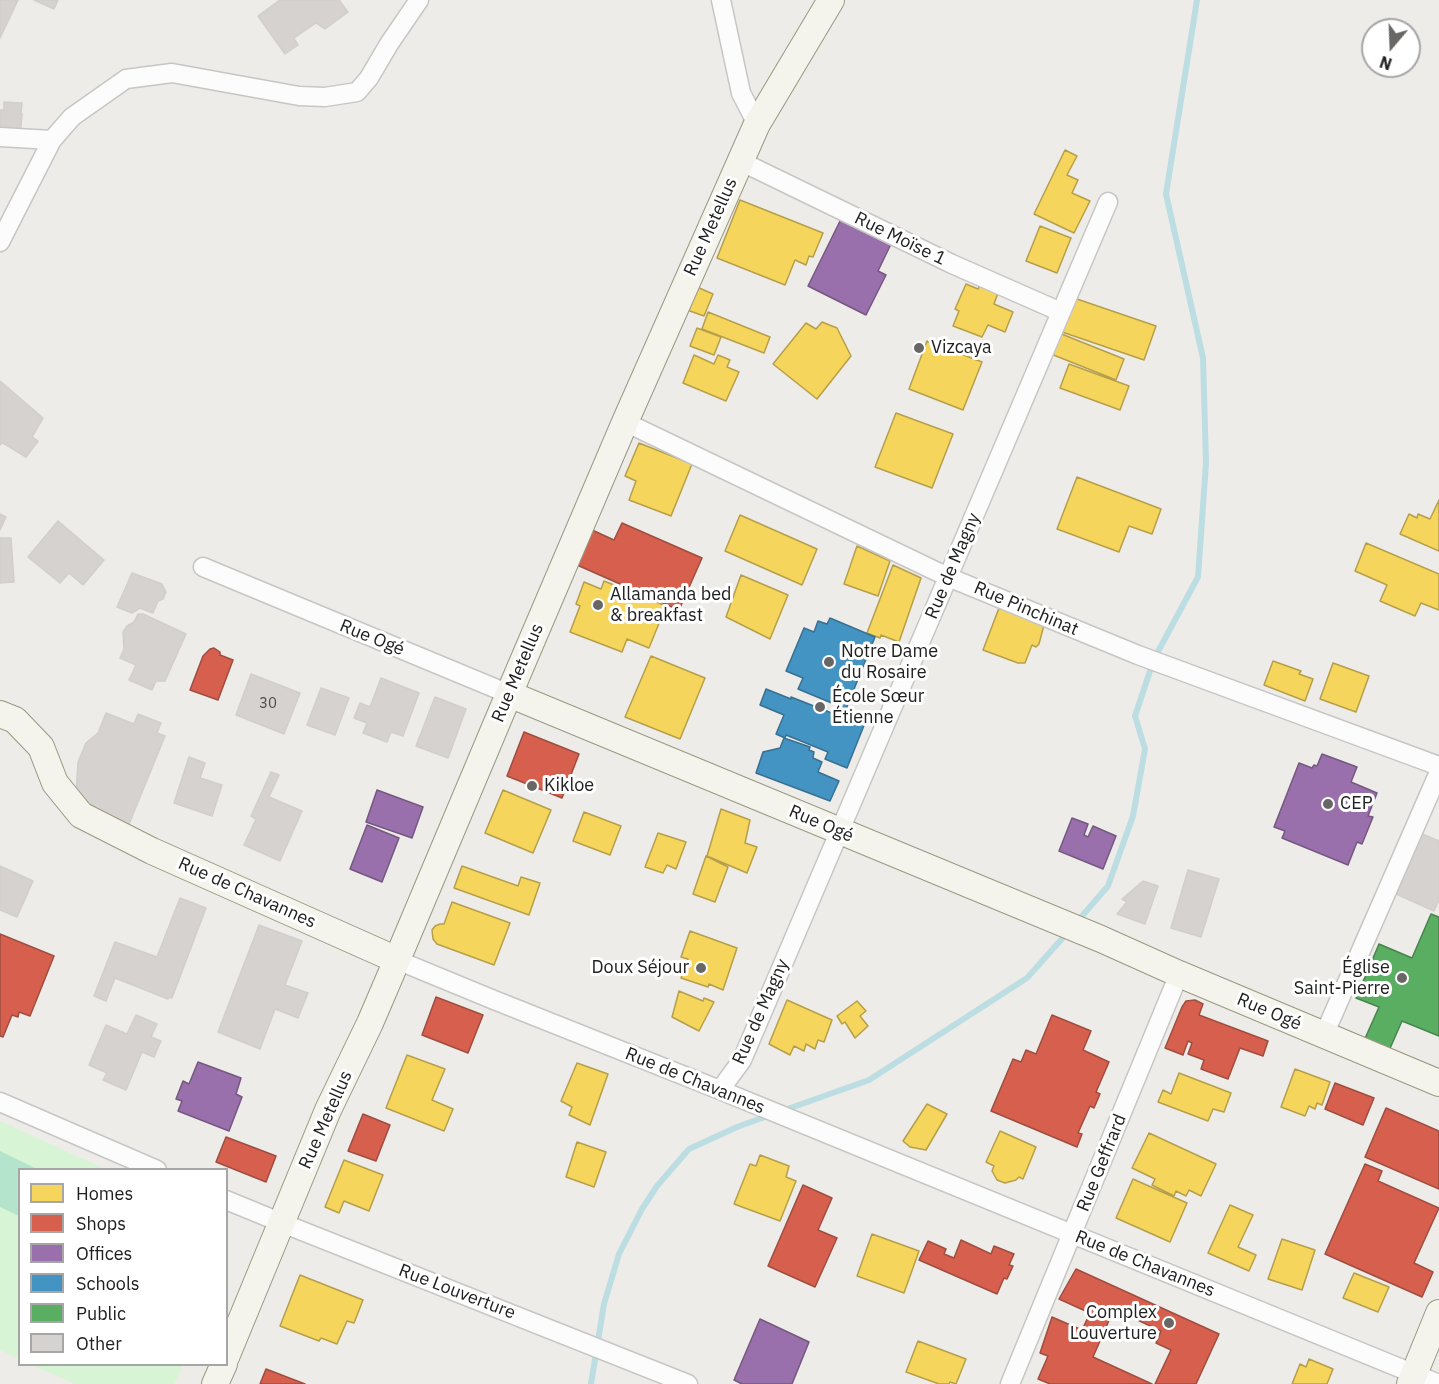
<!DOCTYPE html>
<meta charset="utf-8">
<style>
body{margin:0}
#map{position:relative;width:1439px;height:1384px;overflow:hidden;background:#eeece9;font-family:"IBM Plex Sans",sans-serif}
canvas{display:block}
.legend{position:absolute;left:18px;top:1168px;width:210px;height:198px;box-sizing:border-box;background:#fff;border:2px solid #a6a6a6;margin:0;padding:8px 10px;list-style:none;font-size:18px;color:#202020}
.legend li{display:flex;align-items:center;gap:12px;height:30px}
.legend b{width:30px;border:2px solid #a6a6a6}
.north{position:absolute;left:1361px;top:18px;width:60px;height:60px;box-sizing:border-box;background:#fff;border:2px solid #a6a6a6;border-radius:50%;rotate:199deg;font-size:16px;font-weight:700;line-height:24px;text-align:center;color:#202020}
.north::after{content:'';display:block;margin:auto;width:21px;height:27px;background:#686766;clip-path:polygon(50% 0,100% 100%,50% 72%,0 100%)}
</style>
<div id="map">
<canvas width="1439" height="1384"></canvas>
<ul class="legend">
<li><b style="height:16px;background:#f6d55c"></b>Homes</li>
<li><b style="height:16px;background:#d6604d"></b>Shops</li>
<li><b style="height:16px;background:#9970ab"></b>Offices</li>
<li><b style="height:16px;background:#4393c3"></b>Schools</li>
<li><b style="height:16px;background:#5aae61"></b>Public</li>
<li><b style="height:16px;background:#d5d2d0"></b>Other</li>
</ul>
<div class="north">N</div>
</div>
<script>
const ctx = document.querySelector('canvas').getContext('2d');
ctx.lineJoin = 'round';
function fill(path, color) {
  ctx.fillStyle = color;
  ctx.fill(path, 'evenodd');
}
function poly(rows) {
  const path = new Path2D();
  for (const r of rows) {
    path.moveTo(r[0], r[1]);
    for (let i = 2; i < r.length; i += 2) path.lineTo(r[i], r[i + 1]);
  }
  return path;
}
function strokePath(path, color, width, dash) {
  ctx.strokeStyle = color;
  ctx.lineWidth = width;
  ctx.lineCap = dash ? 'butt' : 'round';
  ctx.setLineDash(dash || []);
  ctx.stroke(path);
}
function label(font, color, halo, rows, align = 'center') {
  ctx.font = font + ' "IBM Plex Sans",sans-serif';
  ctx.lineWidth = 6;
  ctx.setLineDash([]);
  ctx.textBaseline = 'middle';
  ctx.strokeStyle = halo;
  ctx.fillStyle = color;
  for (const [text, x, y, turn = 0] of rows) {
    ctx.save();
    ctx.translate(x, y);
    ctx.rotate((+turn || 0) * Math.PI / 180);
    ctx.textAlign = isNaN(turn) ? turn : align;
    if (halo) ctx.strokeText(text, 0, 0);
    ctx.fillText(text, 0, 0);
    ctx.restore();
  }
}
const park = poly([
 [0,1121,105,1169,20,1170,19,1359,0,1350],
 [32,1365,183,1365,174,1384,75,1384]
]);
const pitch = poly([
 [0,1151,37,1169,20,1170,19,1216,0,1207]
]);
const homes = poly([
 [1065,150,1077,156,1067,175,1078,180,1072,193,1090,201,1074,233,1034,214,1065,150],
 [740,200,823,233,813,257,809,256,806,265,795,260,785,285,717,258,740,200],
 [1040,226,1071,238,1057,273,1026,261,1040,226],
 [966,284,978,289,980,285,998,293,994,304,1013,312,1005,332,988,325,982,337,953,326,959,311,955,309,966,284],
 [697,287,713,294,704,316,687,310,697,287],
 [1074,298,1156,326,1144,360,1062,332,1074,298],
 [708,312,770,337,764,353,702,329,708,312],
 [822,322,837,328,851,356,817,399,773,364,806,323,816,329,822,322],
 [697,328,721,337,714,355,690,346,697,328],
 [1059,333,1124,359,1116,380,1051,354,1059,333],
 [927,341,982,362,963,410,909,389,927,341],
 [694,355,714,364,718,355,730,360,727,367,739,372,726,401,683,383,694,355],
 [1069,364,1129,386,1120,410,1060,388,1069,364],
 [896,413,953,434,932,488,875,467,896,413],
 [639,443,692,464,671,516,629,500,636,481,625,476,639,443],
 [1077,477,1161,509,1152,534,1129,526,1119,552,1057,529,1077,477],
 [1439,500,1439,551,1400,534,1409,514,1417,518,1418,514,1430,519,1439,500],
 [740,515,817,549,802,585,725,551,740,515],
 [1366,543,1439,574,1439,610,1421,603,1415,616,1380,601,1387,585,1355,571,1366,543],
 [857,546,890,561,878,596,844,584,857,546],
 [893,565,921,578,899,642,881,635,880,638,867,633,893,565],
 [741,575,788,595,770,639,726,617,741,575],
 [604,581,666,606,649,648,627,639,622,652,570,632,580,606,576,604,584,582,601,589,604,581],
 [999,608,1044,625,1039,644,1036,647,1032,645,1025,663,1018,663,983,650,999,608],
 [651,656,705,678,680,739,625,717,651,656],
 [1273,661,1301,671,1299,674,1313,679,1305,701,1264,685,1273,661],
 [1333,663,1369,676,1356,712,1320,699,1333,663],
 [503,790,551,810,533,853,485,833,503,790],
 [721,809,750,820,745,843,757,847,747,873,707,856,721,809],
 [584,812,621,826,610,855,573,841,584,812],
 [658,833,686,842,676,869,667,865,663,873,645,867,658,833],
 [706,856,728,867,715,902,693,894,706,856],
 [462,866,518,886,521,877,540,883,529,915,454,888,462,866],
 [452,902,510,923,494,965,437,944,433,939,432,930,435,926,440,924,444,924,452,902],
 [690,931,737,948,723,990,709,984,708,987,681,978,688,959,681,957,690,931],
 [679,991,703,1001,704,998,714,1002,699,1031,672,1017,679,991],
 [787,1000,832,1020,824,1042,818,1040,815,1049,806,1044,804,1051,794,1046,790,1055,769,1044,787,1000],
 [857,1001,866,1011,860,1016,868,1026,855,1038,845,1022,842,1024,837,1016,857,1001],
 [407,1055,445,1069,432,1100,453,1109,444,1131,386,1108,407,1055],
 [577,1063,608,1074,590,1125,569,1115,572,1107,561,1101,577,1063],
 [1295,1069,1330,1082,1322,1105,1317,1103,1315,1109,1309,1106,1305,1116,1281,1107,1295,1069],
 [1179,1073,1231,1093,1224,1112,1213,1109,1208,1121,1158,1102,1163,1090,1171,1094,1179,1073],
 [927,1104,947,1114,926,1150,910,1147,903,1141,927,1104],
 [1000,1131,1036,1147,1023,1179,1019,1177,1016,1180,1005,1183,997,1180,992,1171,994,1166,986,1162,1000,1131],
 [1149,1133,1216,1164,1201,1196,1189,1190,1186,1196,1176,1191,1174,1196,1152,1185,1155,1179,1132,1168,1149,1133],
 [577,1142,606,1152,594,1187,566,1177,577,1142],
 [760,1155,789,1166,786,1177,796,1181,780,1221,734,1204,750,1164,756,1166,760,1155],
 [344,1160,383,1175,369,1211,344,1201,339,1213,325,1207,344,1160],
 [1133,1179,1187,1203,1170,1242,1116,1218,1133,1179],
 [1230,1205,1253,1215,1238,1247,1256,1255,1249,1271,1208,1253,1230,1205],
 [872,1234,919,1251,904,1293,857,1276,872,1234],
 [1282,1239,1315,1250,1302,1290,1268,1279,1282,1239],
 [1354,1273,1389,1287,1378,1312,1343,1298,1354,1273],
 [300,1275,363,1300,354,1323,347,1321,337,1344,321,1338,319,1341,280,1326,300,1275],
 [918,1341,966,1359,956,1384,950,1382,949,1384,939,1384,906,1372,918,1341],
 [1309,1359,1333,1369,1327,1384,1292,1384,1300,1364,1306,1367,1309,1359]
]);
const shops = poly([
 [622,523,702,558,679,610,577,565,592,530,614,540,622,523],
 [214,648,220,652,220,655,233,660,218,700,190,690,203,656,210,649,214,648],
 [524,732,579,754,562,798,507,776,524,732],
 [0,934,54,956,30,1016,19,1012,18,1017,12,1015,3,1037,0,1036,0,934],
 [436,997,483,1015,468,1053,422,1035,436,997],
 [1195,1000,1203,1004,1199,1015,1268,1041,1263,1056,1240,1048,1228,1079,1201,1069,1204,1060,1188,1054,1192,1043,1188,1041,1183,1055,1165,1048,1182,1007,1186,1001,1195,1000],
 [1052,1015,1091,1031,1083,1050,1109,1062,1096,1092,1100,1094,1094,1108,1090,1106,1078,1133,1082,1134,1077,1147,991,1111,1013,1059,1021,1062,1026,1050,1036,1054,1052,1015],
 [1335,1083,1374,1098,1363,1125,1325,1109,1335,1083],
 [1386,1108,1439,1131,1439,1189,1365,1157,1386,1108],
 [363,1114,390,1125,376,1161,348,1151,363,1114],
 [226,1137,276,1156,266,1182,216,1162,226,1137],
 [1365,1164,1382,1171,1378,1181,1439,1208,1414,1263,1433,1272,1422,1297,1325,1254,1365,1164],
 [803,1185,832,1198,818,1230,837,1238,815,1287,768,1266,803,1185],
 [961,1240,991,1254,994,1246,1014,1254,1009,1265,1013,1266,1007,1279,1004,1278,997,1294,919,1260,928,1241,946,1249,944,1254,954,1258,961,1240],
 [1076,1269,1219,1334,1196,1384,1155,1384,1171,1350,1156,1343,1161,1331,1114,1309,1093,1357,1152,1384,1050,1384,1038,1379,1048,1356,1040,1353,1052,1317,1082,1330,1090,1313,1059,1299,1076,1269],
 [266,1369,305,1384,260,1384,266,1369]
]);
const offices = poly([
 [842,217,892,242,878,271,886,275,866,315,808,286,842,217],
 [1322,754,1357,767,1351,782,1377,793,1368,816,1373,817,1362,844,1357,842,1348,865,1282,838,1285,831,1274,827,1299,763,1312,768,1314,765,1317,766,1322,754],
 [377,790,423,807,412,838,366,822,377,790],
 [1072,818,1088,824,1084,835,1088,837,1093,826,1116,836,1103,869,1059,851,1072,818],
 [367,825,399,838,382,882,350,869,367,825],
 [198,1062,241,1078,236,1094,242,1097,229,1131,178,1111,182,1101,176,1099,183,1081,189,1084,198,1062],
 [760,1319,809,1342,792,1384,742,1384,734,1380,760,1319]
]);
const schools = poly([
 [830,618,875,637,846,709,798,689,803,678,786,671,804,628,814,632,818,621,827,624,830,618],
 [766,689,791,699,791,697,852,721,853,718,865,723,847,768,825,759,828,752,786,735,785,738,776,734,784,715,760,705,766,689],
 [784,738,810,747,809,750,814,752,813,758,822,762,818,772,839,781,830,801,756,773,763,752,780,748,784,738]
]);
const public = poly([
 [1431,914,1439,917,1439,1036,1402,1021,1388,1053,1363,1043,1379,1007,1356,998,1379,944,1412,958,1431,914]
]);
const stream = poly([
 [1076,923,1108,886,1133,816,1145,749,1135,716,1154,659,1198,577,1206,463,1203,358,1166,194,1197,0],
 [782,1111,869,1080,1027,978,1067,933],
 [591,1384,604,1304,619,1254,642,1209,657,1186,689,1149,737,1127,770,1115]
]);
const building = poly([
 [0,0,18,0,0,38,0,0],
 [34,0,58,0,54,9,34,0],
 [280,0,339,0,348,12,325,29,316,23,294,38,298,45,285,54,258,16,280,0],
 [4,102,22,103,21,113,22,114,20,138,0,130,0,110,4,110,4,102],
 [0,381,43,418,32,437,38,441,26,457,3,443,0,445,0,381],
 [0,514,6,517,0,530,0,514],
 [58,521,104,560,83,585,69,573,60,583,28,557,58,521],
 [0,538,11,538,14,582,0,583,0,538],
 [132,573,162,584,166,592,163,599,158,601,153,613,140,608,132,613,117,607,132,573],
 [138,614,143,614,186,634,165,681,156,681,152,690,129,680,136,665,120,658,124,649,123,632,127,626,134,622,138,614],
 [251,674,300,693,284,734,236,715,251,674],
 [381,678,419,693,403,736,391,732,387,742,363,733,367,723,354,718,360,703,370,707,381,678],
 [321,688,349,698,335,735,307,725,321,688],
 [435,697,466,709,448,758,416,746,435,697],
 [106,713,134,724,138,714,161,723,157,733,165,736,127,829,90,814,76,796,78,762,86,743,98,733,106,713],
 [189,757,205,763,200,778,222,785,212,816,174,803,189,757],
 [271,772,279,775,269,797,302,811,280,861,244,845,256,819,251,816,271,772],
 [1420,833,1439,841,1439,900,1434,911,1394,893,1420,833],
 [0,866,33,881,17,917,0,910,0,866],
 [1188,870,1219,879,1201,937,1171,928,1188,870],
 [1143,881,1158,886,1145,924,1117,914,1127,902,1122,899,1143,881],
 [180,898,206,908,172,998,169,997,168,999,115,978,106,1001,94,996,115,942,157,957,180,898],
 [259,925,302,941,285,985,308,993,298,1018,275,1009,260,1049,218,1032,259,925],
 [136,1015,157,1024,151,1037,161,1041,154,1057,142,1052,126,1090,103,1080,107,1073,89,1065,106,1025,127,1034,136,1015]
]);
const street = poly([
 [721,0,741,93,757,124],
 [0,137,52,140],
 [740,161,952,264,1061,312],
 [0,242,52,140,72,117,126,79,172,73,299,96,325,97,357,92,369,78,389,44,419,0],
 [625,422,948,577,1138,655,1439,766],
 [203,567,509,694],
 [397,960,494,1000,720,1090,1439,1384],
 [1324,1035,1439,772],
 [720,1090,742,1060,1108,202],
 [0,1102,157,1170],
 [226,1200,282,1223,688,1384],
 [1010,1384,1179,974]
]);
const secondary = poly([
 [509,694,1101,939,1179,974,1439,1083],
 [0,714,15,720,41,747,55,783,81,815,152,851,397,960],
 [226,1357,328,1110,370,1023,397,960,509,694,625,422,757,124,831,0],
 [215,1384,224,1364],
 [1410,1384,1439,1313]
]);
const markers = [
 [919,348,6,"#686766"],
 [598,605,6,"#686766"],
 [829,662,6,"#686766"],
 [820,707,6,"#686766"],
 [532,786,6,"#686766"],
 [1328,804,6,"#686766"],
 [701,968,6,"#686766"],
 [1402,978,6,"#686766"],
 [1169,1323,6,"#686766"]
];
const numberNames = [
 ["30",268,704]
];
const streetNames = [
 ["Rue Metellus",711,227,-66],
 ["Rue Moïse 1",900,239,26],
 ["Rue de Magny",953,566,-67],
 ["Rue Pinchinat",1026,609,23],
 ["Rue Ogé",372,638,22],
 ["Rue Metellus",518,673,-67],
 ["Rue Ogé",821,824,23],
 ["Rue de Chavannes",247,893,24],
 ["Rue de Magny",761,1012,-66],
 ["Rue Ogé",1269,1012,23],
 ["Rue de Chavannes",695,1081,22],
 ["Rue Metellus",326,1120,-66],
 ["Rue Geffrard",1102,1163,-68],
 ["Rue de Chavannes",1145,1264,22],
 ["Rue Louverture",457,1292,21]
];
const poiNames = [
 ["Vizcaya",931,348],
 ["Allamanda bed",610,595],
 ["& breakfast",610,616],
 ["Notre Dame",841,652],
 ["du Rosaire",841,673],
 ["École Sœur",832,697],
 ["Étienne",832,718],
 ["Kikloe",544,786],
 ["CEP",1340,804],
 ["Doux Séjour",689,968,"right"],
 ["Église",1390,968,"right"],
 ["Saint-Pierre",1390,989,"right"],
 ["Complex",1157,1313,"right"],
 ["Louverture",1157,1334,"right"]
];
fill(park, '#d7f4d5');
fill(pitch, '#b4e5cc');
fill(homes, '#f6d55c');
strokePath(homes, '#b69f4a', 1.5);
fill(shops, '#d6604d');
strokePath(shops, '#9f4d40', 1.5);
fill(offices, '#9970ab');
strokePath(offices, '#755881', 1.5);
fill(schools, '#4393c3');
strokePath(schools, '#387092', 1.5);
fill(public, '#5aae61');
strokePath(public, '#49834e', 1.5);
strokePath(stream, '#bcdde1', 6);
fill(building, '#d5d2d0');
strokePath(building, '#d2ceca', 1.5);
strokePath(street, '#c7c6c5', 21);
strokePath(secondary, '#999880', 28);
strokePath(street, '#fcfcfc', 18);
strokePath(secondary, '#f4f4ec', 26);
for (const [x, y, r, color] of markers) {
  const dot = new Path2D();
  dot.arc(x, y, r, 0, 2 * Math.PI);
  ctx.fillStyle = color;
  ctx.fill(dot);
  strokePath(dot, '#fff', 2);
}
label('15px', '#4d4c4c', null, numberNames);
label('18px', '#202020', '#fff', streetNames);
label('18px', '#202020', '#fff', poiNames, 'left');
</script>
